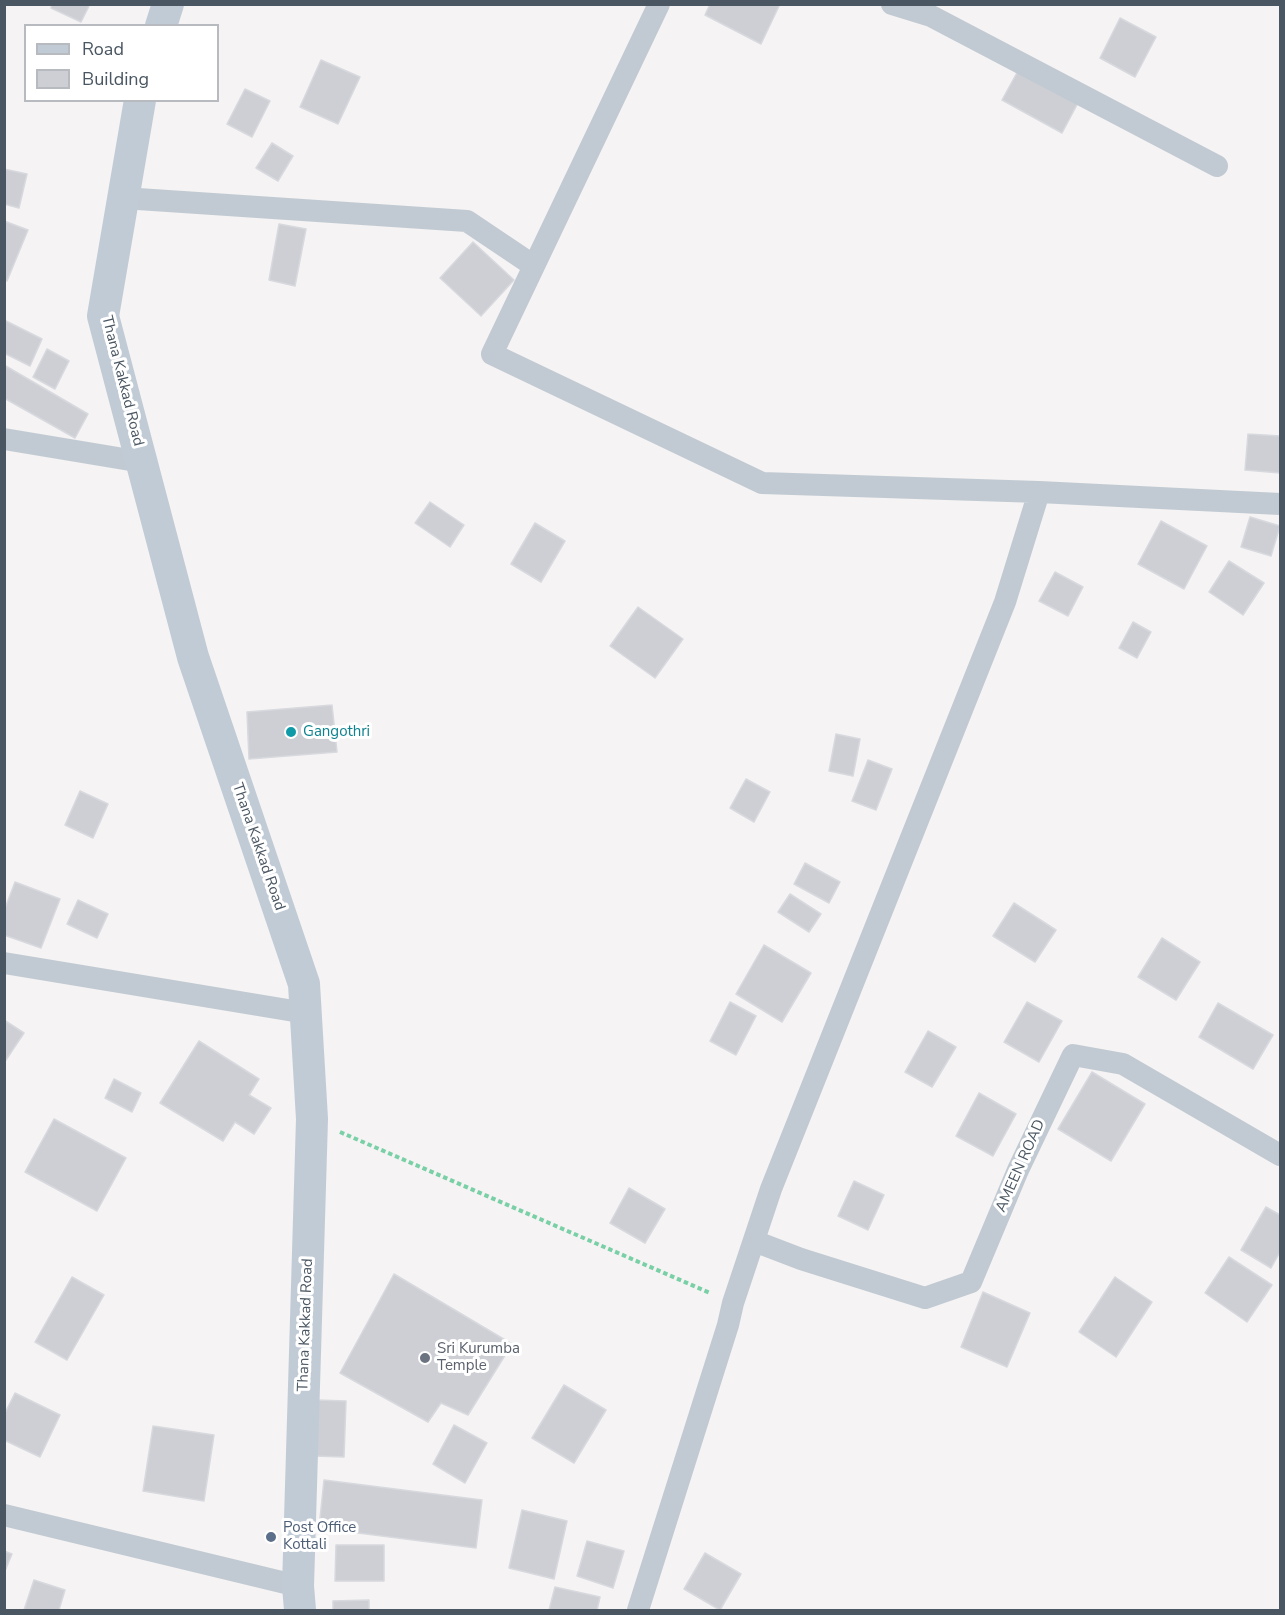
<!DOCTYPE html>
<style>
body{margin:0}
#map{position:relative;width:1285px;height:1615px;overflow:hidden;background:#f5f3f3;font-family:"Nunito Sans",sans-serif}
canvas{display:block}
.frame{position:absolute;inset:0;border:6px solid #4a5661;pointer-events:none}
.legend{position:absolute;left:24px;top:24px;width:195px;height:78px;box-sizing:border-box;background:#fff;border:2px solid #b7bbc0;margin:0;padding:8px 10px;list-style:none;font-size:18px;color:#4a5661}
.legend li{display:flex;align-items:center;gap:12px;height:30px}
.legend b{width:30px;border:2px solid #b7bbc0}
</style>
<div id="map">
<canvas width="1285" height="1615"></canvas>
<div class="frame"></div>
<ul class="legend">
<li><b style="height:8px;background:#c1cbd6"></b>Road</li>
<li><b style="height:16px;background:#cdcfd5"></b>Building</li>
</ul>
</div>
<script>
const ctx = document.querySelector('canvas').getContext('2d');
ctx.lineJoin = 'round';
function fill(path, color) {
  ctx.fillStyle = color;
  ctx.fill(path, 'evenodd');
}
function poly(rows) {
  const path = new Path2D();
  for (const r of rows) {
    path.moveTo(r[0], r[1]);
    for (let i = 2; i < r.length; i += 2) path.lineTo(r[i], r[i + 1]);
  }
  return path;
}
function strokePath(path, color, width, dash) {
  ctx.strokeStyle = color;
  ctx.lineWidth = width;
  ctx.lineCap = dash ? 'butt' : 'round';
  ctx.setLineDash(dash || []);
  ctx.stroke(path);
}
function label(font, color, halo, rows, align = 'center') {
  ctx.font = font + ' "Nunito Sans",sans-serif';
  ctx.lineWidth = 6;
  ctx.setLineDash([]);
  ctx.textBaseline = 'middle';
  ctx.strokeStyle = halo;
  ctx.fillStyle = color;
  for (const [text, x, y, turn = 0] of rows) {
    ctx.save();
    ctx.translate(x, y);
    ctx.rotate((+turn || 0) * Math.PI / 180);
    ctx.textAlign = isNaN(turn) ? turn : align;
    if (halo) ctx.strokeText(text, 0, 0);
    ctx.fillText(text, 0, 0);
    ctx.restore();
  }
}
const building = poly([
 [52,4,90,4,81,22,51,8,52,4],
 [710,4,780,4,761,44,705,15,710,4],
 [1120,18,1156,37,1135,77,1100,58,1120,18],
 [321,60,360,77,338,124,300,107,321,60],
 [1019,69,1079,101,1062,133,1002,100,1019,69],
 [245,89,270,101,252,137,227,124,245,89],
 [272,143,293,156,278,181,256,168,272,143],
 [4,169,27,174,19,208,4,204,4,169],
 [4,221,28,230,7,281,4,280,4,221],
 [279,224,306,229,295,286,269,280,279,224],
 [473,242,514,280,481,316,440,278,473,242],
 [4,320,42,339,30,366,4,353,4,320],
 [47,349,69,361,55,389,33,377,47,349],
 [4,365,88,414,75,438,4,398,4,365],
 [1248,434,1280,436,1280,473,1245,470,1248,434],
 [430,502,464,525,450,547,415,523,430,502],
 [1250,517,1280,526,1271,556,1241,547,1250,517],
 [1161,521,1207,546,1184,589,1138,564,1161,521],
 [535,523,565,541,541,582,511,564,535,523],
 [1229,561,1264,583,1243,615,1209,592,1229,561],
 [1055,572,1083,587,1068,616,1039,601,1055,572],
 [638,607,683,639,655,678,610,646,638,607],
 [1133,622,1151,632,1137,658,1119,648,1133,622],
 [332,705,337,752,249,759,247,712,332,705],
 [836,734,860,739,853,776,829,771,836,734],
 [868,760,892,769,876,810,852,801,868,760],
 [746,779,770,792,754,822,730,808,746,779],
 [80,791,108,804,93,838,65,825,80,791],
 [805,863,840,882,829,903,794,884,805,863],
 [15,882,60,899,41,948,4,935,4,911,15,882],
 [790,894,821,914,809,932,778,912,790,894],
 [78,900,108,914,97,938,67,924,78,900],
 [1014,903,1056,930,1035,962,993,936,1014,903],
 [1162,938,1200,962,1176,1000,1138,977,1162,938],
 [764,945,811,973,782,1022,736,994,764,945],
 [730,1002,756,1016,736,1055,710,1041,730,1002],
 [1027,1002,1062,1021,1039,1062,1004,1042,1027,1002],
 [1218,1003,1273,1035,1253,1069,1199,1037,1218,1003],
 [4,1020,24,1033,6,1060,4,1059,4,1020],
 [928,1031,956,1047,932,1087,905,1072,928,1031],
 [199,1041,259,1079,249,1095,271,1108,254,1134,235,1122,223,1141,160,1103,199,1041],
 [1092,1072,1145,1104,1111,1161,1058,1129,1092,1072],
 [114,1079,141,1093,132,1112,105,1098,114,1079],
 [979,1093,1016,1114,993,1156,956,1136,979,1093],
 [54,1119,126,1158,97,1211,25,1172,54,1119],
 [854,1181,884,1195,868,1230,838,1216,854,1181],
 [629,1188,665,1209,645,1243,610,1223,629,1188],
 [1266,1207,1280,1215,1280,1252,1271,1268,1241,1250,1266,1207],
 [1229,1257,1272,1285,1247,1322,1205,1293,1229,1257],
 [394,1274,512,1344,468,1415,441,1403,428,1422,340,1373,394,1274],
 [72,1277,104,1295,67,1360,35,1342,72,1277],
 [1115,1277,1152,1302,1116,1357,1079,1332,1115,1277],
 [983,1292,1030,1313,1007,1367,961,1347,983,1292],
 [564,1385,606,1410,574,1463,532,1438,564,1385],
 [15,1393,60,1415,40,1457,4,1440,4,1415,15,1393],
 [316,1400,346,1401,344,1457,314,1456,316,1400],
 [454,1425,487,1443,465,1483,433,1464,454,1425],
 [153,1426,214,1435,204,1501,143,1491,153,1426],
 [324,1480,482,1500,476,1548,319,1528,324,1480],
 [522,1510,567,1521,554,1579,509,1568,522,1510],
 [587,1541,624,1551,613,1588,577,1576,587,1541],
 [336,1545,384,1545,384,1581,335,1581,336,1545],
 [4,1551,12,1554,5,1571,4,1571,4,1551],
 [705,1553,741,1574,720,1610,684,1589,705,1553],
 [34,1580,65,1590,59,1610,24,1610,34,1580],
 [555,1587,600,1597,597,1610,549,1610,555,1587],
 [369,1600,369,1610,333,1610,333,1601,369,1600]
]);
const path = poly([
 [340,1132,710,1293]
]);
const street = poly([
 [659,4,492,354,762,483,1039,492],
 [892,4,931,16,1217,166],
 [123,198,467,221,534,266],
 [4,439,142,462],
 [4,963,306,1013],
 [754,1241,801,1259,925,1298,971,1282,1018,1170,1073,1055,1123,1064,1280,1155],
 [4,1515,298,1586],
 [638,1610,728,1325,733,1303,771,1189,1005,602,1039,492,1280,504]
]);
const secondary = poly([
 [161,26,168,4],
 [140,100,103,316,193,657,304,984,312,1119,298,1586,300,1610]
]);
const markers = [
 [291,732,6,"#0f9aa8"],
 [425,1358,6,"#6b7280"],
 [271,1537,6,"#5c6f8a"]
];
const streetNames = [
 ["Thana Kakkad Road",122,381,76],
 ["Thana Kakkad Road",258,847,71],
 ["AMEEN ROAD",1021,1166,-66],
 ["Thana Kakkad Road",306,1325,-88]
];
const cultureNames = [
 ["Gangothri",303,732]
];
const worshipNames = [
 ["Sri Kurumba",437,1349],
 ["Temple",437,1366]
];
const serviceNames = [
 ["Post Office",283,1528],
 ["Kottali",283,1545]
];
fill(building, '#cdcfd5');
strokePath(building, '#d7d9de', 1.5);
strokePath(path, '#7ad0a6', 4, [4.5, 3]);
strokePath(street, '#c1cad2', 22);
strokePath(secondary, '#c1cbd6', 32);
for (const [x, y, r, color] of markers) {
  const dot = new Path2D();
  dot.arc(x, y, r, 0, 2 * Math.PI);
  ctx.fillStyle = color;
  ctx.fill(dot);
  strokePath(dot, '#fff', 2);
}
label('15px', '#4a5661', '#fff', streetNames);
label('15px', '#0d838f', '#fff', cultureNames, 'left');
label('15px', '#5b616d', '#fff', worshipNames, 'left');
label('15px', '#4e5e75', '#fff', serviceNames, 'left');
</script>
